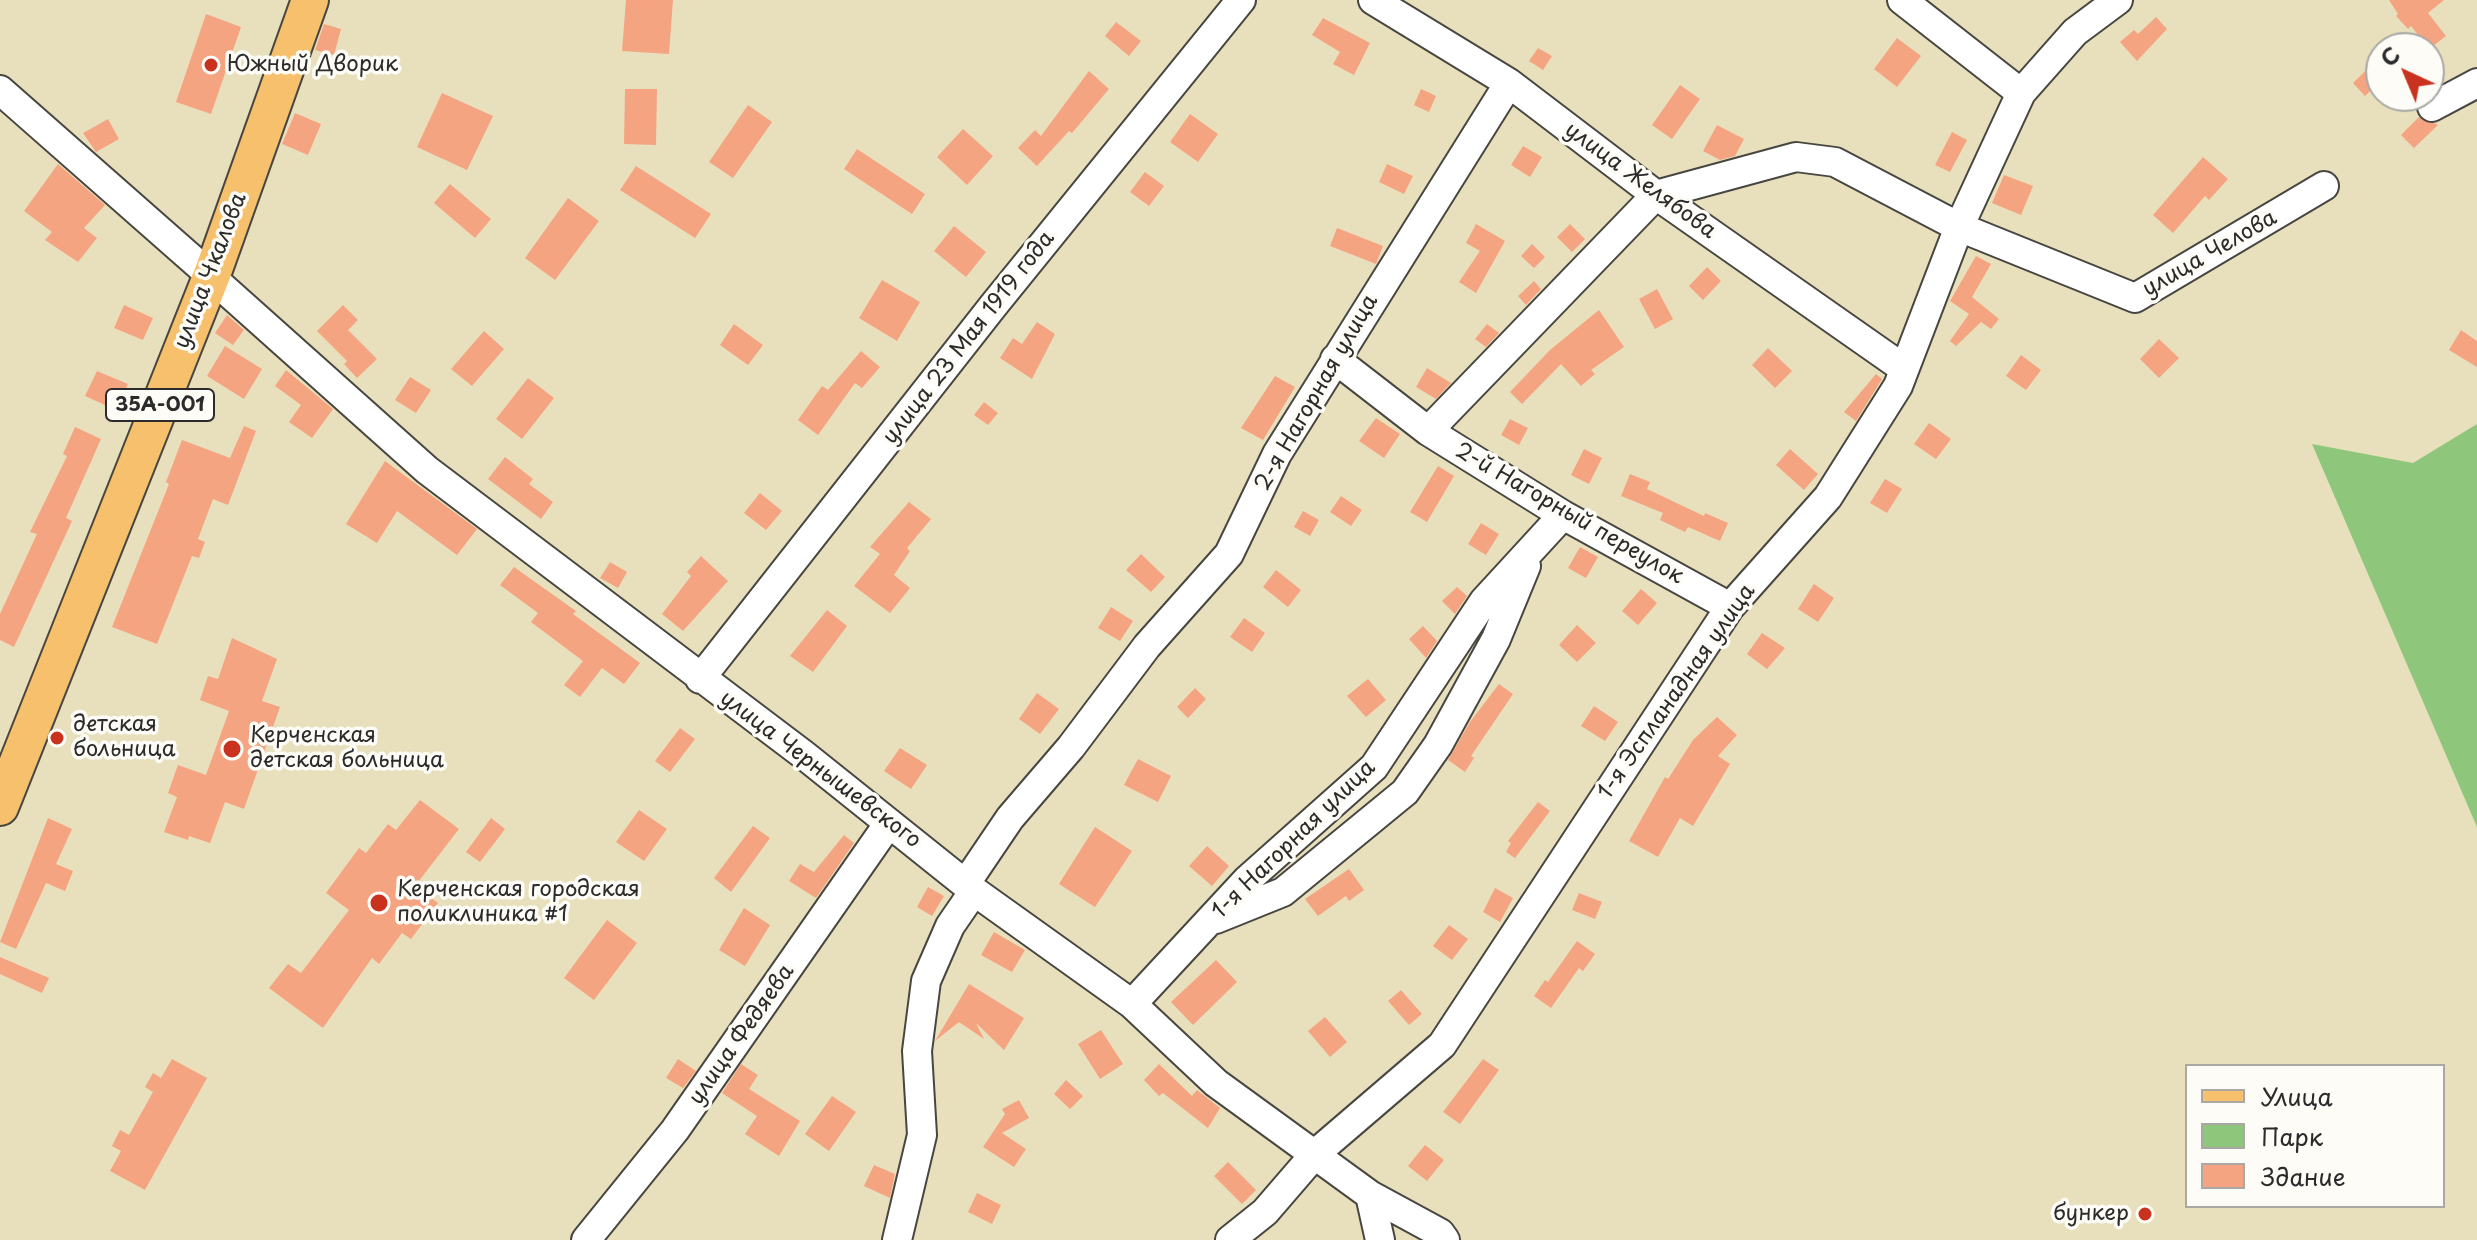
<!DOCTYPE html>
<meta charset="utf-8">
<style>
body{margin:0}
#map{position:relative;width:2477px;height:1240px;overflow:hidden;background:#e8e0bc;font-family:"Playpen Sans",sans-serif}
canvas{display:block}
.legend{position:absolute;left:2185px;top:1064px;width:260px;height:144px;box-sizing:border-box;background:#fdfcf7;border:2px solid #a9a8a5;margin:0;padding:10px 14px;list-style:none;font-size:24px;color:#2b2b2b}
.legend li{display:flex;align-items:center;gap:16px;height:40px}
.legend b{width:40px;border:2px solid #a9a8a5}
.north{position:absolute;left:2365px;top:32px;width:80px;height:80px;box-sizing:border-box;background:#fdfcf7;border:2px solid #a9a8a5;border-radius:50%;rotate:316deg;font-size:22px;font-weight:700;line-height:32px;text-align:center;color:#2b2b2b}
.north::after{content:'';display:block;margin:auto;width:28px;height:36px;background:#c8321e;clip-path:polygon(50% 0,100% 100%,50% 72%,0 100%)}
</style>
<div id="map">
<canvas width="2477" height="1240"></canvas>
<ul class="legend">
<li><b style="height:10px;background:#f7c06c"></b>Улица</li>
<li><b style="height:22px;background:#8ec77b"></b>Парк</li>
<li><b style="height:22px;background:#f5a482"></b>Здание</li>
</ul>
<div class="north">С</div>
</div>
<script>
const ctx = document.querySelector('canvas').getContext('2d');
ctx.lineJoin = 'round';
function fill(path, color) {
  ctx.fillStyle = color;
  ctx.fill(path, 'evenodd');
}
function poly(rows) {
  const path = new Path2D();
  for (const r of rows) {
    path.moveTo(r[0], r[1]);
    for (let i = 2; i < r.length; i += 2) path.lineTo(r[i], r[i + 1]);
  }
  return path;
}
function strokePath(path, color, width, dash) {
  ctx.strokeStyle = color;
  ctx.lineWidth = width;
  ctx.lineCap = dash ? 'butt' : 'round';
  ctx.setLineDash(dash || []);
  ctx.stroke(path);
}
function label(font, color, halo, rows, align = 'center') {
  ctx.font = font + ' "Playpen Sans",sans-serif';
  ctx.lineWidth = 7;
  ctx.setLineDash([]);
  ctx.textBaseline = 'middle';
  ctx.strokeStyle = halo;
  ctx.fillStyle = color;
  for (const [text, x, y, turn = 0] of rows) {
    ctx.save();
    ctx.translate(x, y);
    ctx.rotate((+turn || 0) * Math.PI / 180);
    ctx.textAlign = isNaN(turn) ? turn : align;
    if (halo) ctx.strokeText(text, 0, 0);
    ctx.fillText(text, 0, 0);
    ctx.restore();
  }
}
const green = poly([
 [2477,424,2477,827,2312,444,2413,463]
]);
const building = poly([
 [626,0,673,0,669,54,622,51],
 [2389,0,2444,0,2428,13,2446,36,2429,49,2411,26,2408,29,2396,16,2398,14],
 [206,14,241,27,211,114,176,102],
 [2156,17,2167,29,2137,61,2120,42,2134,30,2138,34],
 [1323,18,1370,43,1354,75,1333,64,1340,52,1312,35],
 [1116,22,1141,41,1129,56,1105,36],
 [324,24,341,29,334,55,315,50],
 [1897,38,1921,56,1897,87,1874,69],
 [1538,48,1552,56,1543,70,1529,61],
 [2381,56,2381,81,2365,96,2353,83],
 [1089,71,1109,89,1072,133,1069,131,1037,166,1018,148,1035,130,1041,136],
 [1680,85,1700,99,1672,139,1652,125],
 [625,89,657,89,656,145,624,144],
 [1421,89,1436,96,1429,112,1414,105],
 [442,93,493,116,467,170,417,147],
 [748,105,772,122,733,178,709,162],
 [295,113,321,124,308,155,282,144],
 [1190,114,1218,134,1198,162,1170,142],
 [2419,117,2438,125,2414,148,2401,135],
 [108,119,119,139,96,152,83,133],
 [1717,125,1744,139,1735,156,1720,160,1703,151],
 [963,129,993,156,967,185,937,157],
 [1952,132,1967,140,1950,172,1935,165],
 [1523,146,1542,157,1530,177,1511,165],
 [857,149,925,194,912,214,844,169],
 [2203,157,2228,179,2209,200,2205,196,2173,233,2153,215],
 [58,164,105,205,84,228,97,238,78,262,45,240,52,232,24,211],
 [1387,164,1413,176,1404,194,1379,182],
 [636,166,711,214,695,238,620,190],
 [1145,172,1164,186,1149,206,1130,192],
 [2004,175,2033,186,2021,215,1992,203],
 [450,184,491,219,475,238,434,203],
 [568,198,599,221,555,280,525,258],
 [1476,224,1505,241,1476,293,1459,282,1480,251,1466,243],
 [1570,224,1585,239,1572,252,1557,237],
 [954,226,986,252,966,277,934,251],
 [1337,228,1383,246,1376,264,1330,246],
 [1532,244,1545,257,1534,268,1521,256],
 [1976,256,1991,264,1972,297,1999,319,1991,329,1981,322,1956,346,1950,341,1969,314,1950,301],
 [1707,267,1721,281,1703,300,1689,286],
 [882,280,920,302,897,341,859,318],
 [1534,281,1541,289,1526,305,1518,296],
 [1657,289,1673,319,1655,329,1639,299],
 [124,305,153,318,143,340,114,328],
 [343,305,358,320,348,330,377,359,357,378,344,364,347,361,317,331],
 [1599,310,1624,347,1591,370,1595,374,1581,386,1561,364,1522,404,1510,392,1550,350],
 [227,315,244,330,233,345,215,333],
 [1037,322,1055,334,1032,379,1000,358,1013,338,1022,344],
 [734,324,763,345,748,365,720,345],
 [1487,324,1499,333,1486,347,1475,339],
 [2461,330,2477,341,2477,367,2449,350],
 [484,331,504,349,472,386,451,369],
 [2159,339,2179,358,2159,378,2140,359],
 [225,346,262,369,244,399,207,376],
 [1768,348,1792,371,1775,388,1752,365],
 [861,351,880,367,862,388,855,383,818,435,798,420,822,386,828,390],
 [2021,355,2041,370,2026,390,2006,376],
 [1427,368,1451,383,1436,399,1416,387],
 [286,370,333,409,312,438,289,422,301,405,275,386],
 [97,371,128,384,116,410,85,396],
 [1876,374,1882,379,1856,421,1844,412],
 [1275,376,1295,387,1263,440,1241,428],
 [410,377,431,390,416,413,395,400],
 [528,378,554,398,522,439,496,419],
 [984,402,998,413,988,425,974,415],
 [1376,418,1400,434,1384,458,1359,441],
 [1510,419,1528,428,1519,445,1501,435],
 [1929,423,1951,439,1936,459,1914,444],
 [244,426,256,431,228,505,213,499,198,539,205,542,199,558,192,556,157,644,112,627,169,484,166,482,182,440,230,458],
 [75,427,101,439,66,518,72,521,14,647,0,640,0,614,37,534,30,532,67,456,63,454],
 [1584,449,1602,458,1589,484,1571,475],
 [1790,449,1818,474,1804,490,1776,465],
 [505,457,533,479,529,484,553,502,541,519,488,479],
 [385,461,477,529,457,555,397,511,377,543,346,524],
 [1438,466,1454,476,1427,522,1410,512],
 [1630,474,1650,482,1647,489,1704,516,1705,513,1728,523,1720,541,1688,527,1685,532,1660,520,1663,513,1621,496],
 [1885,479,1902,489,1887,513,1870,503],
 [760,493,782,511,766,530,744,513],
 [1341,496,1362,510,1351,526,1330,512],
 [909,502,931,519,907,548,910,551,894,575,910,588,890,613,854,586,880,554,870,547],
 [1303,511,1319,520,1310,536,1294,527],
 [1481,523,1499,534,1486,555,1468,544],
 [1580,547,1598,557,1586,578,1568,568],
 [1141,554,1165,577,1151,592,1126,570],
 [701,556,728,581,683,631,662,614,691,576,687,572],
 [610,562,627,572,618,588,600,578],
 [514,567,576,611,573,614,640,663,624,684,602,668,580,697,564,685,583,661,531,622,538,613,500,585],
 [1276,570,1301,590,1288,607,1263,587],
 [1814,584,1834,598,1818,622,1798,609],
 [1457,587,1467,596,1455,614,1442,601],
 [1641,589,1657,603,1638,625,1622,611],
 [1111,607,1133,621,1120,641,1098,628],
 [827,610,847,626,813,672,790,656],
 [1244,618,1265,633,1252,652,1230,637],
 [1577,625,1596,643,1577,662,1559,645],
 [1423,626,1437,641,1426,658,1409,639],
 [1762,633,1785,648,1767,669,1747,654],
 [232,638,277,659,262,701,280,707,244,809,225,802,210,843,189,836,188,840,164,832,177,797,168,793,178,765,206,775,229,711,200,700,208,676,218,679],
 [1368,679,1386,700,1366,717,1347,696],
 [1499,684,1513,694,1471,756,1474,758,1465,772,1448,760,1470,722],
 [1195,688,1206,699,1188,718,1177,707],
 [1037,693,1059,709,1040,734,1019,719],
 [1594,706,1618,722,1605,741,1581,726],
 [1717,717,1737,735,1718,756,1730,764,1693,826,1680,818,1658,857,1629,841,1665,777,1668,779,1693,740],
 [680,728,695,739,670,772,655,761],
 [900,748,927,765,911,789,884,771],
 [1138,759,1171,776,1158,802,1124,785],
 [420,800,459,829,415,886,438,903,411,939,402,933,379,964,372,958,323,1028,269,988,288,964,301,973,349,910,326,893,359,848,366,853,388,824,396,830],
 [1538,802,1550,811,1515,858,1506,852,1511,843,1508,841],
 [639,810,667,829,644,861,616,842],
 [48,818,72,829,56,864,73,871,65,891,46,883,16,949,0,942],
 [491,818,505,829,480,862,466,852],
 [753,826,770,838,731,892,714,878],
 [1095,827,1132,851,1095,907,1059,884],
 [844,835,854,843,816,898,789,881,800,864,814,872],
 [1207,846,1229,866,1212,886,1189,866],
 [1349,869,1364,890,1349,901,1346,896,1318,916,1305,899],
 [928,887,944,896,932,916,917,907],
 [1495,888,1513,898,1500,922,1483,912],
 [1579,893,1602,902,1595,919,1572,910],
 [744,908,770,925,745,966,719,950],
 [607,920,637,943,594,1000,564,978],
 [1449,925,1468,939,1452,960,1433,946],
 [994,932,1025,950,1012,972,981,955],
 [1577,941,1595,954,1583,971,1579,968,1551,1008,1534,996,1545,980,1548,982],
 [0,957,49,978,42,993,0,974],
 [1216,960,1237,982,1193,1025,1171,1002],
 [969,984,1024,1018,1004,1050,976,1023,984,1039,959,1022,935,1041],
 [1401,990,1422,1014,1409,1025,1388,1001],
 [1325,1017,1347,1042,1330,1057,1308,1031],
 [1101,1030,1123,1064,1100,1079,1078,1044],
 [172,1059,207,1078,145,1190,110,1171,121,1151,112,1146,120,1130,129,1135,153,1092,145,1087,153,1073,161,1078],
 [678,1059,696,1071,683,1088,666,1078],
 [1483,1059,1499,1070,1460,1124,1443,1112],
 [741,1064,758,1075,749,1089,800,1121,779,1156,745,1134,757,1116,722,1093],
 [1159,1064,1192,1096,1197,1090,1220,1108,1208,1128,1163,1093,1159,1096,1144,1080],
 [1066,1080,1083,1096,1070,1109,1054,1094],
 [832,1096,856,1112,829,1151,805,1134],
 [1019,1100,1029,1118,1002,1133,1026,1149,1014,1167,983,1147,1005,1114,1002,1109],
 [1425,1145,1444,1160,1427,1181,1408,1166],
 [1228,1162,1256,1190,1242,1204,1214,1176],
 [874,1165,895,1174,890,1198,864,1186],
 [977,1193,1001,1205,992,1224,968,1212]
]);
const minor = poly([
 [1373,0,1509,83,1656,195,1903,368],
 [1902,0,2021,93],
 [0,90,201,267],
 [2432,107,2477,83],
 [211,277,427,470,804,755,974,891,1132,1004,1216,1083,1370,1195,1440,1233,1445,1240],
 [1335,359,1428,431,1563,515,1730,607],
 [1428,431,1656,195,1796,157,1835,162,1959,227,2135,298,2324,186],
 [700,679,993,306,1241,0],
 [966,883,1010,818,1071,747,1147,646,1229,554,1277,454,1509,83],
 [1216,919,1283,892,1405,792,1438,745,1496,639,1526,566],
 [1132,1004,1247,880,1374,767,1484,601,1563,515],
 [1370,1195,1380,1240],
 [586,1240,675,1130,889,823],
 [897,1240,922,1135,917,1051,926,981,950,926,974,891],
 [1230,1240,1265,1212,1315,1154,1442,1045,1730,607,1828,497,1898,386,1959,227,2021,93,2075,32,2118,0]
]);
const major = poly([
 [0,807,213,272,310,0]
]);
const markers = [
 [211,65,8,"#c8321e"],
 [57,738,8,"#c8321e"],
 [232,749,10,"#c8321e"],
 [379,903,10,"#c8321e"],
 [2145,1214,8,"#c8321e"]
];
const shields = [
 [160,405,108]
];
const shieldNames = [
 ["35А-001",160,405]
];
const poiNames = [
 ["Южный Дворик",227,65],
 ["детская",73,725],
 ["больница",73,750],
 ["Керченская",250,736],
 ["детская больница",250,761],
 ["Керченская городская",397,890],
 ["поликлиника #1",397,915],
 ["бункер",2129,1214,"right"]
];
const streetNames = [
 ["улица Желябова",1640,181,36],
 ["улица Челова",2210,254,-30],
 ["улица Чкалова",211,271,-69],
 ["улица 23 Мая 1919 года",969,338,-52],
 ["2-я Нагорная улица",1317,393,-60],
 ["2-й Нагорный переулок",1569,514,30],
 ["1-я Эспланадная улица",1677,692,-55],
 ["улица Чернышевского",820,770,37],
 ["1-я Нагорная улица",1294,840,-44],
 ["улица Федяева",742,1035,-55]
];
fill(green, '#8ec77b');
fill(building, '#f5a482');
strokePath(minor, '#474641', 32);
strokePath(major, '#474641', 40);
strokePath(minor, '#fff', 28);
strokePath(major, '#f7c06c', 36);
for (const [x, y, r, color] of markers) {
  const dot = new Path2D();
  dot.arc(x, y, r, 0, 2 * Math.PI);
  ctx.fillStyle = color;
  ctx.fill(dot);
  strokePath(dot, '#fdfcf7', 3);
}
for (const [x, y, w] of shields) {
  const box = new Path2D();
  box.roundRect(x - w / 2, y - 16, w, 32, 6);
  ctx.fillStyle = '#fdfcf7';
  ctx.fill(box);
  strokePath(box, '#2b2b2b', 2);
}
label('bold 20px', '#2b2b2b', null, shieldNames);
label('22px', '#2b2b2b', '#fdfcf7', poiNames, 'left');
label('22px', '#2b2b2b', '#fdfcf7', streetNames);
</script>
